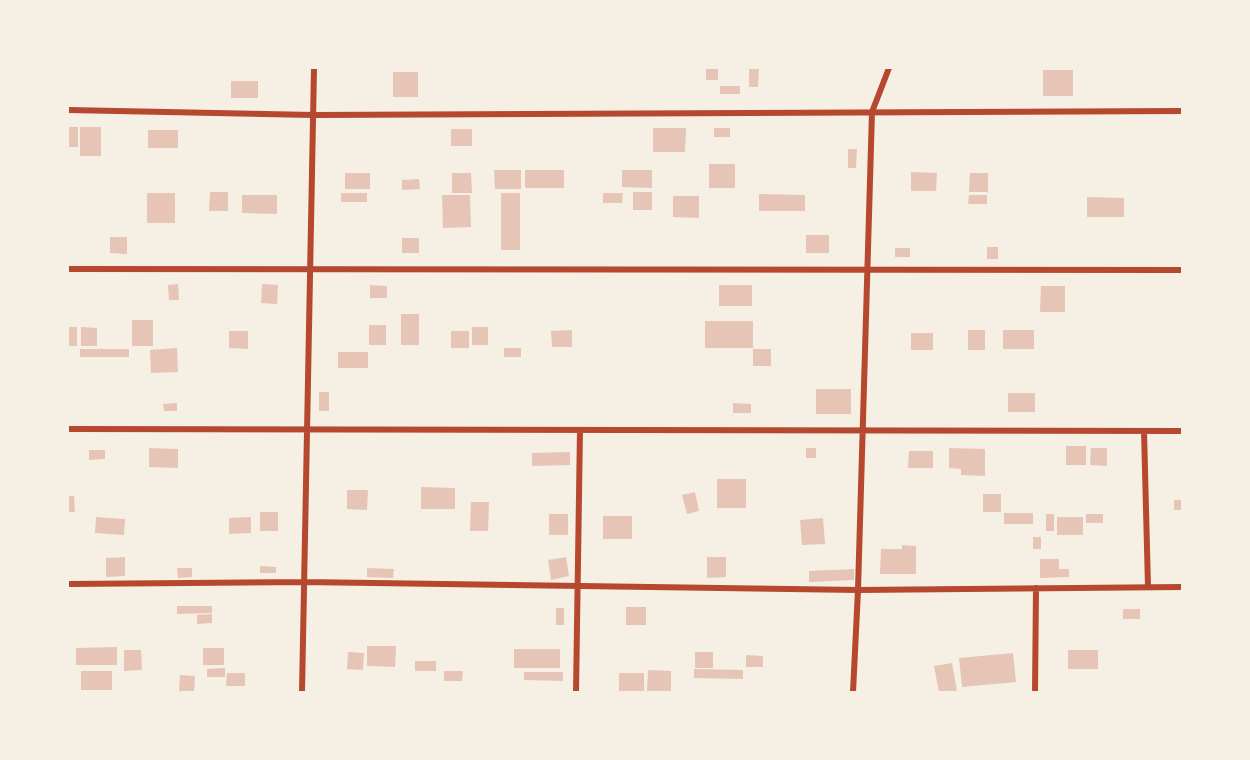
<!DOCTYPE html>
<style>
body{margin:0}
#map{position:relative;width:1250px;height:760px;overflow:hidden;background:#f6efe4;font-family:Lato,sans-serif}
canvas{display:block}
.frame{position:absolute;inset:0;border:69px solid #f6efe4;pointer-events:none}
</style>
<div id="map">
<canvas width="1250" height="760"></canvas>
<div class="frame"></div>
</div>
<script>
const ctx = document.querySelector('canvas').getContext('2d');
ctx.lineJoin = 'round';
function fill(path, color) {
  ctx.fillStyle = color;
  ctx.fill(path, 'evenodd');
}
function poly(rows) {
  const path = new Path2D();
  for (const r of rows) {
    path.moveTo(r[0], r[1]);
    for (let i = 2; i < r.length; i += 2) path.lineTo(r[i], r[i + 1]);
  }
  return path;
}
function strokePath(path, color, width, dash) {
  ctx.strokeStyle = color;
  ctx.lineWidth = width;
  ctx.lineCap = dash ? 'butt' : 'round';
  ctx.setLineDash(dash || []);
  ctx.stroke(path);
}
const building = poly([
 [706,68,718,68,718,80,706,80],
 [749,68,759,68,758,87,749,87],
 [1043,70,1073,70,1073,96,1043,96],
 [393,72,418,72,418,97,393,97],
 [231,81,258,81,258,98,231,98],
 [720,86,740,86,740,94,720,94],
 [68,127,78,127,78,147,68,147],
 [80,127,101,127,101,156,80,156],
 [653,128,686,128,685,152,653,152],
 [714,128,730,128,730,137,714,137],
 [451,129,472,129,472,146,451,146],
 [148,130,178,130,178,148,148,148],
 [848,149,857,149,856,168,848,168],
 [709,164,735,164,735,188,709,188],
 [494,170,521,170,521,189,495,189],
 [525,170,564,170,564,188,525,188],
 [622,170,652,170,652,188,622,187],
 [911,172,937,173,936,191,911,191],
 [345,173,370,173,370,189,345,189],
 [452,173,471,173,472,193,452,193],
 [970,173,988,173,988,192,969,192],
 [419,179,420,189,402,190,402,180],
 [210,192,228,192,228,211,209,211],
 [633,192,652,192,652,210,633,210],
 [147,193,175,193,175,223,147,223],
 [341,193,367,193,367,202,341,202],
 [501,193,520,193,520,250,501,250],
 [603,193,623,193,622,203,603,203],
 [759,194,805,195,805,211,759,211],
 [242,195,277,195,277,214,242,213],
 [442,195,470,195,471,227,443,228],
 [969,195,987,195,987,204,968,204],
 [673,196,699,196,699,218,673,217],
 [1087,197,1124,198,1124,217,1087,217],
 [806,235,829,235,829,253,806,253],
 [110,237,127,237,127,254,110,253],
 [402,238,419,238,419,253,402,253],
 [987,247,998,247,998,259,987,259],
 [895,248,910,248,910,257,895,257],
 [178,284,179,300,169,300,168,285],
 [262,284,278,285,277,304,261,303],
 [370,285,387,286,387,298,370,298],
 [719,285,752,285,752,306,719,306],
 [1041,286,1065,286,1065,312,1040,312],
 [401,314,419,314,419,345,401,345],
 [132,320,153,320,153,346,132,346],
 [705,321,753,321,753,348,705,348],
 [369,325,386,325,386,345,369,345],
 [68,327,77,327,77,346,68,346],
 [81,327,97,328,97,346,81,346],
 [472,327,488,327,488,345,472,345],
 [572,330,572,347,552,347,551,331],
 [968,330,985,330,985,350,968,350],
 [1003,330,1034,330,1034,349,1003,349],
 [229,331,248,331,248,349,229,348],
 [451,331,469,331,469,348,451,348],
 [911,333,933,333,933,350,911,350],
 [177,348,178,372,151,373,150,350],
 [504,348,521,348,521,357,504,357],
 [80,349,129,349,129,357,80,357],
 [753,349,771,349,771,366,753,366],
 [338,352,368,352,368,368,338,368],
 [816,389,851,389,851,414,816,414],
 [319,392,329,392,329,411,319,411],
 [1008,393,1035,393,1035,412,1008,412],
 [177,403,177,411,164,411,163,404],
 [733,403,751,404,751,413,733,413],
 [1066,446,1086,446,1086,465,1066,465],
 [149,448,178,449,178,468,149,467],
 [806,448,816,448,816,458,806,458],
 [949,448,985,449,985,476,961,475,961,469,949,468],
 [1091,448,1107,448,1107,466,1090,465],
 [89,450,105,450,105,459,89,460],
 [909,451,933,451,933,468,908,468],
 [570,452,570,465,532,466,532,453],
 [717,479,746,479,746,508,717,508],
 [421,487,455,488,455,509,421,509],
 [347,490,368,490,367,510,347,509],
 [695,492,699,511,687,514,682,495],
 [983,494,1001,494,1001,512,983,512],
 [68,496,74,496,75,512,68,512],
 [1174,500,1182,500,1182,510,1174,510],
 [471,502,489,502,488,531,470,531],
 [260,512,278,512,278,531,260,531],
 [1004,513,1033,513,1033,524,1004,524],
 [549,514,568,514,568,535,549,535],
 [1046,514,1054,514,1054,531,1046,531],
 [1086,514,1103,514,1103,523,1086,523],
 [603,516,632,516,632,539,603,539],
 [96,517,125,519,124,535,95,533],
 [251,517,251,533,229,534,229,518],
 [1057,517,1083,517,1083,535,1057,535],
 [823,518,825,544,802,545,800,520],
 [1033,537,1041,537,1041,549,1033,549],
 [902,545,916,546,916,574,880,574,881,549,902,549],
 [125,557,125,576,106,577,106,558],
 [566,557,569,576,551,580,548,560],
 [707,557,726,557,726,577,707,578],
 [1040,559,1059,559,1059,569,1069,569,1069,577,1040,578],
 [260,566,276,567,276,573,260,573],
 [177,568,192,568,192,577,178,578],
 [367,568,394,569,393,578,367,577],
 [854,569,854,580,809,582,809,571],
 [177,606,212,606,212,613,177,614],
 [626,607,646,607,646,625,626,625],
 [556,608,564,608,564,625,556,625],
 [1123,609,1140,609,1140,619,1123,619],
 [212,614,212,623,197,624,197,615],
 [367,646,396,646,395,667,367,666],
 [117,647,117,665,76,665,76,648],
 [203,648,224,648,224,665,203,665],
 [514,649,560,649,560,668,514,668],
 [124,650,141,650,142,670,124,671],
 [1068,650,1098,650,1098,669,1068,669],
 [348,652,364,653,363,670,347,669],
 [695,652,713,652,713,668,695,668],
 [1013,653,1016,682,962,687,959,658],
 [746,655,763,656,763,667,746,667],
 [415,661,436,661,436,671,415,671],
 [952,663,957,691,939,692,934,666],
 [225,668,225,677,207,677,207,669],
 [694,669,743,670,743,679,694,678],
 [648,670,671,671,671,692,647,691],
 [81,671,112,671,112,690,81,690],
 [444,671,463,671,462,681,444,681],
 [524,672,563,672,563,681,524,680],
 [227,673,245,673,245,686,226,686],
 [619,673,644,673,644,692,619,692],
 [180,675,195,676,194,692,179,691]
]);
const minor = poly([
 [68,110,313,115,1182,111],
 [68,269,1182,270],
 [68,429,1182,431],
 [1144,431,1148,587],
 [68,584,304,582,858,590,1182,587],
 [302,692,314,68],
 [576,692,580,430],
 [853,692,858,590,872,112,889,68],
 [1035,692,1036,588]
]);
fill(building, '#e6c5b7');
strokePath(minor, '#b5482f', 6);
</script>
